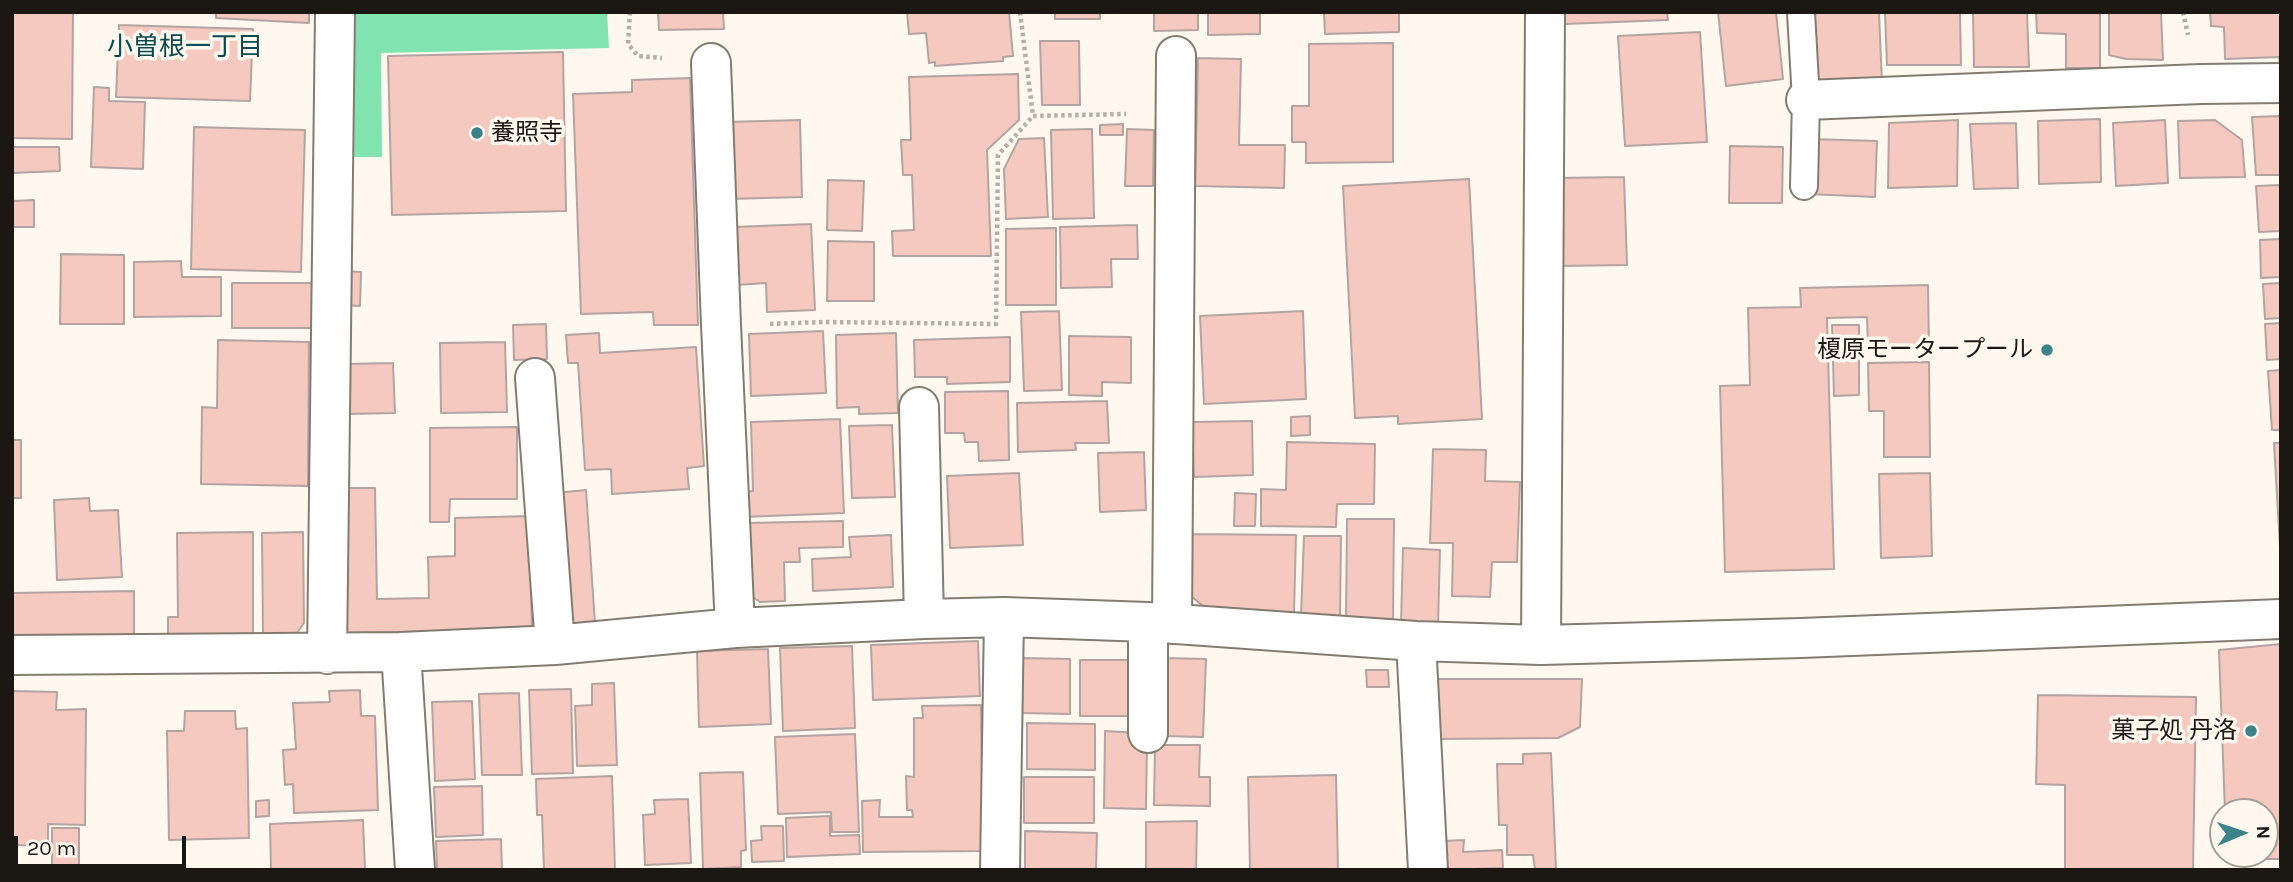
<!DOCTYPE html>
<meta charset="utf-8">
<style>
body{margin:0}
#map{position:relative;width:2293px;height:882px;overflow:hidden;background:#fef8ee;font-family:Karla,sans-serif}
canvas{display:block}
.frame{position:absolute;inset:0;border:14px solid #1b1814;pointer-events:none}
.north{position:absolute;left:2209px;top:798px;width:70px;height:70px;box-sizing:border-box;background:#fef8ee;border:2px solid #a39e97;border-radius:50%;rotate:88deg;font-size:19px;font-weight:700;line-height:28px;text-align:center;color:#1b1814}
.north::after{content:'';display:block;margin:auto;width:24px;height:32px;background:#3b8389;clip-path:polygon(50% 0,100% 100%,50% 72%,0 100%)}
.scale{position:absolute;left:14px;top:836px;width:172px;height:32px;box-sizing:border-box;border:4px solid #1b1814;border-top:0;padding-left:9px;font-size:21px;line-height:24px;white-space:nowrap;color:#1b1814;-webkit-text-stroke:5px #fef8ee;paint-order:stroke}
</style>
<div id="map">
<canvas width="2293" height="882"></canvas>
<div class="frame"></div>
<div class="north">N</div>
<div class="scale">20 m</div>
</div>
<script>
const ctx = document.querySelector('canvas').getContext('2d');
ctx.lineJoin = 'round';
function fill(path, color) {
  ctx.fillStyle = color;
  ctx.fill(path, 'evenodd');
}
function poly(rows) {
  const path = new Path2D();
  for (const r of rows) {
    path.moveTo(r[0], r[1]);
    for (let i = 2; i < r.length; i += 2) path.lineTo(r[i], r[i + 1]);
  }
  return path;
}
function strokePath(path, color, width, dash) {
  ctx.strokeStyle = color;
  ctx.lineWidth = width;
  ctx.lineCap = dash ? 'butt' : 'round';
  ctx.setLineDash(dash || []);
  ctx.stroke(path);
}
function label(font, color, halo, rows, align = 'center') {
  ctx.font = font + ' Karla,"Noto Sans JP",sans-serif';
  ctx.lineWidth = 7;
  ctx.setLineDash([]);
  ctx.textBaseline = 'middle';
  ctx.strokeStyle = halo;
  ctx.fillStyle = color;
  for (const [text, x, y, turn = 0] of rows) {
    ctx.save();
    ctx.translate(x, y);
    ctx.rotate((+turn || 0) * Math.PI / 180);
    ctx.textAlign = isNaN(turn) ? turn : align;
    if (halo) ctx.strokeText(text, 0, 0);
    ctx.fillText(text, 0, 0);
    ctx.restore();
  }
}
const green = poly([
 [351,12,607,12,609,48,381,53,382,157,354,157]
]);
const building = poly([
 [12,12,73,12,72,139,12,138,12,12],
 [216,12,309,12,309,23,216,18,216,12],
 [658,12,723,12,724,29,659,30,658,12],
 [907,12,1009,12,1013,56,1003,57,1003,61,935,66,935,62,929,63,926,33,909,34,907,12],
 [1055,12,1100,12,1100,19,1055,19,1055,12],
 [1154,12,1198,12,1198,30,1154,31,1154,12],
 [1208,12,1260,12,1260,34,1208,35,1208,12],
 [1324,12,1399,12,1399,32,1325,34,1324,12],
 [1565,12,1667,12,1668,20,1565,24,1565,12],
 [1718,12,1776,12,1783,79,1726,86,1718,12],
 [1813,12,1879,12,1882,84,1815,86,1813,12],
 [1885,12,1960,12,1961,65,1887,65,1885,12],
 [1973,12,2027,12,2029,67,1974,67,1973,12],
 [2036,12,2100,12,2100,68,2066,68,2066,34,2037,33,2036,12],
 [2109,12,2161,12,2163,60,2126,59,2109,55,2109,12],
 [2210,12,2281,12,2281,72,2279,57,2225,59,2224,27,2211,26,2210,12],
 [119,25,253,29,250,101,116,97,119,25],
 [1700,32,1707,142,1625,146,1618,36,1700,32],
 [1040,41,1079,41,1080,105,1042,105,1040,41],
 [1393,43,1393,162,1306,163,1306,142,1292,142,1292,106,1309,106,1309,44,1393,43],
 [563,52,566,211,392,215,388,56,563,52],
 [1198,58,1241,59,1239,145,1285,145,1284,188,1195,186,1198,58],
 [1018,74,1019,120,987,150,991,256,893,256,892,231,914,230,912,175,903,175,901,140,911,140,909,77,1018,74],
 [690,78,698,325,654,325,653,312,581,314,573,94,632,92,632,80,690,78],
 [94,87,109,88,109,101,145,102,143,169,91,167,94,87],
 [2281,116,2281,175,2256,175,2252,117,2281,116],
 [2100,119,2101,182,2039,184,2038,121,2100,119],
 [800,120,802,197,728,199,726,122,800,120],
 [1958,120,1957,186,1888,188,1889,123,1958,120],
 [2165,120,2168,183,2116,186,2113,123,2165,120],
 [2215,120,2242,140,2245,177,2180,178,2178,121,2215,120],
 [2016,123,2018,188,1974,189,1970,124,2016,123],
 [1123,124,1123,135,1100,135,1100,125,1123,124],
 [194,127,305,130,301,272,191,269,194,127],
 [1092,129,1094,218,1053,219,1051,130,1092,129],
 [1127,129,1154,130,1153,186,1125,186,1127,129],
 [1044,138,1048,217,1006,219,1004,169,1019,139,1044,138],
 [1810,139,1877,141,1875,197,1808,194,1810,139],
 [1730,146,1783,147,1782,203,1729,203,1730,146],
 [12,147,59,147,60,171,12,173,12,147],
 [1624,177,1627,265,1561,266,1557,178,1624,177],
 [1469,179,1482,419,1398,424,1398,416,1355,418,1343,186,1469,179],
 [828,180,864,181,862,231,827,230,828,180],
 [2281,185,2281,231,2259,232,2256,186,2281,185],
 [34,200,34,227,12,227,12,201,34,200],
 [811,224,815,310,767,312,766,283,736,285,733,227,811,224],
 [1137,225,1138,259,1111,259,1112,287,1061,288,1060,227,1137,225],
 [1056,228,1056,305,1006,305,1006,229,1056,228],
 [2281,239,2281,277,2261,278,2260,240,2281,239],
 [828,241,874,242,874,301,827,301,828,241],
 [61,254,124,255,124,324,60,324,61,254],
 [181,261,182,277,221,277,221,316,134,317,134,262,181,261],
 [344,271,361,272,360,306,343,305,344,271],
 [232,283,317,283,316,328,232,328,232,283],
 [2281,283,2281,318,2265,319,2263,284,2281,283],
 [1928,285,1929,348,1868,349,1867,317,1827,318,1834,569,1725,572,1720,386,1750,385,1748,308,1801,307,1800,288,1928,285],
 [1059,311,1062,390,1024,391,1021,312,1059,311],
 [1303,311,1306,399,1204,404,1200,316,1303,311],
 [2281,323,2281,359,2267,360,2265,324,2281,323],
 [546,324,547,359,514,360,513,325,546,324],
 [1832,325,1859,325,1859,395,1834,396,1832,325],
 [823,331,826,393,751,396,749,334,823,331],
 [599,333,600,353,696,347,704,466,687,468,689,489,612,494,611,469,585,470,578,363,568,363,566,335,599,333],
 [896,333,898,413,859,414,859,407,837,408,836,335,896,333],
 [1069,336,1131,337,1131,383,1102,382,1102,396,1069,395,1069,336],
 [1010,337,1010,382,947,384,947,377,915,377,914,340,1010,337],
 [218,340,309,342,308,486,201,484,202,407,217,408,218,340],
 [505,342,507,412,441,413,440,343,505,342],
 [1929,362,1930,457,1884,457,1884,411,1869,411,1868,363,1929,362],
 [393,363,395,413,348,414,346,364,393,363],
 [2281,370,2281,430,2272,430,2268,371,2281,370],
 [1008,391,1009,460,979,461,978,442,965,442,964,433,945,433,945,392,1008,391],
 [1107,401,1109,443,1075,443,1076,450,1018,452,1017,403,1107,401],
 [1310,416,1310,435,1291,436,1291,417,1310,416],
 [840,419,844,513,743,517,742,492,753,491,751,422,840,419],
 [1252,421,1253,475,1194,477,1192,422,1252,421],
 [892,425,895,497,852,498,849,426,892,425],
 [517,427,517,499,450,499,449,522,430,522,430,428,517,427],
 [12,440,21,440,21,498,12,498,12,440],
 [1287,442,1375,444,1374,504,1337,504,1336,527,1261,526,1261,489,1286,490,1287,442],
 [2274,443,2281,443,2281,565,2274,443],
 [1433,449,1486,450,1485,481,1520,482,1517,562,1492,562,1490,597,1452,596,1453,543,1430,543,1433,449],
 [1144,452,1146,510,1100,512,1098,453,1144,452],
 [1019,473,1023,545,950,548,947,476,1019,473],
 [1930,473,1932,556,1881,558,1879,474,1930,473],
 [339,488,375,488,377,599,429,598,428,557,455,556,455,518,530,516,532,630,341,633,339,488],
 [586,490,595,624,565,626,555,493,586,490],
 [1235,493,1256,494,1255,526,1234,526,1235,493],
 [89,498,90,511,118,510,122,577,57,580,54,500,89,498],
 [1347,519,1394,519,1393,619,1346,619,1347,519],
 [843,521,843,547,799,548,800,562,784,562,785,601,760,602,748,594,746,523,843,521],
 [253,532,253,637,168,638,168,617,178,617,177,533,253,532],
 [303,532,304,623,296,634,263,634,262,533,303,532],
 [1190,534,1296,535,1294,612,1210,612,1191,596,1190,534],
 [891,535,893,587,813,591,812,559,851,557,849,537,891,535],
 [1304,536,1341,536,1340,616,1301,616,1304,536],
 [1403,548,1440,550,1438,625,1401,624,1403,548],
 [134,591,134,640,12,643,12,593,134,591],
 [978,641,980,696,873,700,871,645,978,641],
 [2281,644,2281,859,2227,859,2227,854,2265,854,2265,812,2225,812,2219,650,2281,644],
 [852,646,855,728,783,731,780,648,852,646],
 [768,649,771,724,699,727,697,651,768,649],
 [1022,658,1070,659,1070,714,1021,713,1022,658],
 [1166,658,1206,659,1203,737,1163,736,1166,658],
 [1080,660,1130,660,1130,716,1080,716,1080,660],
 [1366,670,1388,670,1389,687,1367,687,1366,670],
 [1434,679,1582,679,1580,727,1558,738,1437,739,1434,679],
 [614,683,617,765,577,766,575,706,592,705,592,684,614,683],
 [571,689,573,773,532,774,529,690,571,689],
 [360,690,361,716,375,716,378,810,294,813,293,784,285,785,283,750,296,749,293,703,330,702,329,691,360,690],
 [12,691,57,692,56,710,86,709,85,825,48,824,48,846,12,845,12,691],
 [519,693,522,775,482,775,479,694,519,693],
 [2038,695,2196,697,2193,870,2065,870,2065,785,2036,784,2038,695],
 [472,701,475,779,435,781,432,702,472,701],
 [981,705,983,851,863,852,862,801,880,800,879,817,913,817,912,810,907,810,906,776,914,777,914,718,923,718,922,706,981,705],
 [185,711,235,711,236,729,247,728,249,838,169,840,167,731,184,731,185,711],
 [1027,723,1095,724,1095,770,1027,769,1027,723],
 [1105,731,1140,733,1147,740,1146,809,1104,808,1105,731],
 [855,734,859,832,832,832,831,812,778,814,775,737,855,734],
 [1155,745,1200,745,1199,777,1210,777,1210,806,1154,805,1155,745],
 [1551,753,1556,869,1535,869,1533,855,1507,855,1507,825,1499,825,1497,764,1523,764,1523,754,1551,753],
 [743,772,746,850,741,851,741,867,703,869,700,773,743,772],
 [1336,775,1338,870,1250,870,1248,777,1336,775],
 [612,776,615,870,544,870,542,815,537,815,536,779,612,776],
 [1024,777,1094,777,1094,823,1024,823,1024,777],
 [482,786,483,835,436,837,434,787,482,786],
 [688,799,691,863,645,865,643,815,655,814,654,800,688,799],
 [269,800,269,816,256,817,256,801,269,800],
 [830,816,830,836,859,835,860,854,787,857,786,818,830,816],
 [363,820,365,870,271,870,270,824,363,820],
 [1197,821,1196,870,1146,870,1146,822,1197,821],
 [761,826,783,826,784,861,752,862,751,841,762,840,761,826],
 [52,828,79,828,79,869,52,869,52,828],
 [1025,831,1097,833,1096,870,1025,870,1025,831],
 [501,839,502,870,437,870,436,841,501,839],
 [1464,840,1463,852,1502,850,1503,868,1444,870,1442,841,1464,840]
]);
const path = poly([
 [630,12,628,44,638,56,662,58],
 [1020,12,1033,116,1126,114],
 [2183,12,2188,35],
 [770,324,825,322,996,324,998,155,1033,116]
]);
const lane = poly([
 [1801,12,1806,100,1804,186]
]);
const street = poly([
 [711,63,721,325,735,628],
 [1806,100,2201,84,2281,83],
 [535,378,555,645],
 [919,407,924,619],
 [1148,622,1148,733],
 [1172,624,1176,56],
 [1416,641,1428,870],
 [1541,645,1545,12],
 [401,652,415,870],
 [327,654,335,12],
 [12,655,401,652,555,645,735,628,924,619,1004,617,1148,622,1416,641,1541,645,1801,638,2281,619],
 [1000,870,1004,617]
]);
const markers = [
 [477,133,7,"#3b8389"],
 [2047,350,7,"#3b8389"],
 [2251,731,7,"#3b8389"]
];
const poiNames = [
 ["養照寺",491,133,"left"],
 ["榎原モータープール",2033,350],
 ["菓子処 丹洛",2237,731]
];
const neighbourhoodNames = [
 ["小曽根一丁目",185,48]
];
fill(green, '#81e4b0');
fill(building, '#f5c9c0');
strokePath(building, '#b4a4a1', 2);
strokePath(lane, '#837c71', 30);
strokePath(street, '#837c71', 42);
strokePath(path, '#b4afa7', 4.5, [3.5, 3.5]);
strokePath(lane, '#fff', 26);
strokePath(street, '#fff', 38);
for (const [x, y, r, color] of markers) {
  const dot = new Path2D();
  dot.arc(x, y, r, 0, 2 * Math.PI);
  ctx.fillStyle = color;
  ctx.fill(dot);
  strokePath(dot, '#fef8ee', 2.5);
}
label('24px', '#1b1814', '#fef8ee', poiNames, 'right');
label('26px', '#094a4f', '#fef8ee', neighbourhoodNames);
</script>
